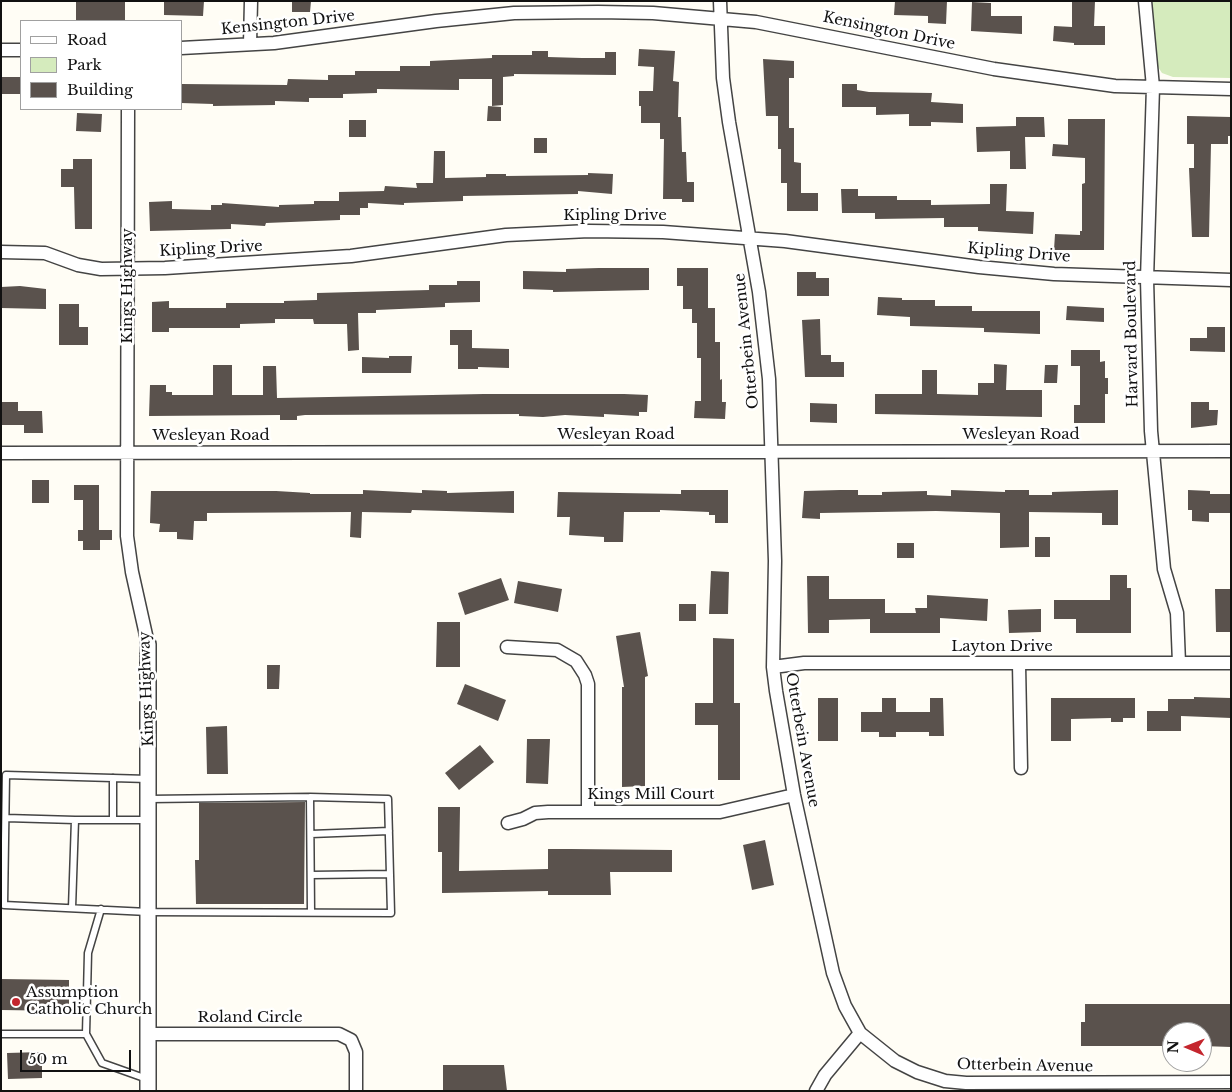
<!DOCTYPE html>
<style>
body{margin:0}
#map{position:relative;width:1232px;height:1092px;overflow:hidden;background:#fffdf5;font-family:"Libre Baskerville",serif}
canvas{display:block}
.frame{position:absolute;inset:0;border:2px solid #111;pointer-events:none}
.legend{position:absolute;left:20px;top:20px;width:162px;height:90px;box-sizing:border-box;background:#fff;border:1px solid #a0a0a0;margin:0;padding:6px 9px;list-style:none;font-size:15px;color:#111}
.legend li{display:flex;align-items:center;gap:10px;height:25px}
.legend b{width:25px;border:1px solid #a0a0a0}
.north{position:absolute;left:1162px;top:1022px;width:50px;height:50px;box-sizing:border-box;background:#fff;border:1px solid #a0a0a0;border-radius:50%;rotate:271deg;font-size:14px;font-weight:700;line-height:20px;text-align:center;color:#111}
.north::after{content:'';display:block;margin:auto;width:18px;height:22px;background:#c4262e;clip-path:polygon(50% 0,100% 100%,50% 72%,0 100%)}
.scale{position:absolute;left:20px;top:1050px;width:111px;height:22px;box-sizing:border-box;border:2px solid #111;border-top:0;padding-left:6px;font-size:15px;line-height:18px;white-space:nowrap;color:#111;-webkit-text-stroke:4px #fff;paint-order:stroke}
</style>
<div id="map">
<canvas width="1232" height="1092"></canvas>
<div class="frame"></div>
<ul class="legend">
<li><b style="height:6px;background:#fff"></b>Road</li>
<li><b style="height:14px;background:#d5ebbd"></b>Park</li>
<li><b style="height:14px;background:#5a524d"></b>Building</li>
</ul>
<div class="north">N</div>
<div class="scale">50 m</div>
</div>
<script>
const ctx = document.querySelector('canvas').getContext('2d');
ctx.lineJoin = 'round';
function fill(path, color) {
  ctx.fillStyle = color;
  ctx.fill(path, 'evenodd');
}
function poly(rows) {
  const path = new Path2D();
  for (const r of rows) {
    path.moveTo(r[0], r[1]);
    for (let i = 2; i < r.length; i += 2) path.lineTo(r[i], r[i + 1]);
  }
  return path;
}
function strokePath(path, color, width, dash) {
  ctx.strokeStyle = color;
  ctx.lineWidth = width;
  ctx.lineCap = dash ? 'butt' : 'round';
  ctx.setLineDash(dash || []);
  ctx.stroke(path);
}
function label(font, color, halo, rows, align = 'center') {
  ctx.font = font + ' "Libre Baskerville",serif';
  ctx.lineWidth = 5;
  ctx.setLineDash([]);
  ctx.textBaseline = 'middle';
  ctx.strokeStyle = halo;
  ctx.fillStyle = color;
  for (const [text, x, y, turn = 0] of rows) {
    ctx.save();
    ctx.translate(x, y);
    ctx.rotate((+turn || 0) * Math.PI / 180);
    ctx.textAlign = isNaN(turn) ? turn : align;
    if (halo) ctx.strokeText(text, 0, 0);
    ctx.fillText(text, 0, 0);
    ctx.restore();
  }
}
const green = poly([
 [1151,1,1231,1,1231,78,1173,77,1162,73,1158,67]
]);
const building = poly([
 [76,1,125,1,125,21,76,20],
 [164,1,204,1,203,16,164,15],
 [292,1,311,1,310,12,292,12],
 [895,1,947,1,946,24,928,23,928,16,894,15],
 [1072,1,1095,1,1094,26,1105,26,1105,45,1074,45,1074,43,1053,41,1054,26,1072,27],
 [972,2,991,3,991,16,1022,16,1022,34,971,31],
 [639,49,675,51,673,81,679,82,678,117,681,117,682,152,686,152,687,182,694,182,694,202,682,202,682,199,663,199,664,139,660,139,660,123,641,123,641,106,639,106,639,91,653,91,654,67,638,66],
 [532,51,548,51,548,57,582,58,605,58,605,52,616,52,616,75,514,74,514,76,503,77,503,105,492,106,492,79,459,79,459,90,377,89,377,93,343,94,343,98,309,98,309,102,275,101,275,105,213,106,213,104,181,103,181,84,287,85,288,79,328,80,328,75,355,75,355,71,400,71,400,66,430,66,430,61,492,58,492,55,532,55],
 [763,59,794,61,794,78,789,78,789,128,794,128,794,162,801,163,801,193,818,193,818,211,787,211,787,183,781,183,781,149,778,149,778,116,766,116],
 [1,77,20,77,20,94,1,94],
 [842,84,857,84,857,90,869,92,932,93,931,102,963,104,963,123,931,122,931,126,909,126,909,114,876,115,876,107,842,107],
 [488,106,501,107,501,121,487,121],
 [77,113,102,114,101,132,76,131],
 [1187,116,1231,117,1231,136,1228,136,1228,144,1211,144,1209,237,1192,237,1189,168,1194,168,1194,144,1187,144],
 [1016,117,1044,117,1045,137,1025,137,1026,169,1010,169,1010,151,977,152,976,127,1016,126],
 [1068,119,1105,119,1104,250,1054,250,1055,234,1080,235,1080,231,1082,231,1082,184,1085,183,1085,158,1052,156,1053,144,1068,145],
 [349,120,366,120,366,137,349,137],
 [534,138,547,138,547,153,534,153],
 [434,151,445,151,445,178,486,177,486,174,506,174,506,176,588,175,588,173,613,174,612,194,578,191,578,194,463,196,463,201,404,203,404,205,368,203,368,208,360,208,360,215,340,215,340,220,266,223,265,226,231,224,231,229,150,231,149,202,172,201,172,209,211,210,211,205,222,205,222,203,279,207,279,205,314,204,314,201,339,201,339,192,384,191,385,186,417,188,416,183,433,183],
 [73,159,92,159,92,229,75,229,74,187,61,187,61,169,73,169],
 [990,184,1007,184,1006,211,1034,212,1033,234,978,231,978,227,944,227,944,218,875,219,875,213,842,213,841,189,858,189,858,196,897,196,897,200,931,200,931,205,990,204],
 [599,268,649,268,649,290,553,292,553,290,523,289,523,271,566,272,566,269],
 [677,268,708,268,708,308,715,308,715,342,720,342,720,380,722,379,722,402,726,402,725,419,694,418,695,401,701,401,701,358,697,358,697,323,692,323,692,309,683,309,683,286,677,286],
 [797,272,816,272,816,278,829,278,829,296,797,296],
 [457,281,480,281,480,302,445,303,445,307,376,310,376,313,358,313,359,350,348,351,347,324,314,324,313,319,275,319,275,323,240,324,240,328,169,328,169,332,152,332,152,302,169,301,169,308,226,308,226,303,284,303,284,301,317,300,317,293,429,290,429,285,457,285],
 [20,286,46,289,46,309,1,308,1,287],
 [878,297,902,298,902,300,935,300,935,306,972,306,972,311,1040,311,1040,334,984,332,984,328,910,326,910,317,877,315],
 [59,304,79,304,79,327,88,327,88,345,59,345],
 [1067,306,1104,308,1104,322,1066,320],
 [820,319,821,355,831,355,831,362,844,362,844,377,805,377,802,320],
 [1207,327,1225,327,1225,352,1190,351,1190,338,1207,338],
 [450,330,472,330,472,348,509,349,509,368,478,367,478,369,458,369,458,345,450,345],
 [1071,350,1100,350,1100,362,1105,361,1105,378,1108,378,1108,394,1105,394,1105,423,1074,423,1074,405,1080,405,1080,366,1071,366],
 [389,356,412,356,411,373,362,373,362,357,389,358],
 [994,364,1007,365,1006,390,1042,390,1042,417,875,414,875,394,922,394,922,370,937,370,937,394,978,395,978,383,994,383],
 [213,365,232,365,232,395,263,395,263,366,276,366,277,398,484,394,624,394,648,395,647,412,639,412,639,416,604,414,604,417,565,415,543,417,519,416,519,414,305,415,297,416,297,420,280,420,280,415,149,416,150,385,166,385,166,392,172,392,172,395,213,395],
 [1045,365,1058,365,1057,383,1044,383],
 [1,402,18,402,18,411,42,411,43,433,24,433,24,425,1,425],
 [1191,402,1209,402,1209,410,1218,410,1217,425,1191,428],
 [810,403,837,404,837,423,810,422],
 [32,480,49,480,49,503,32,503],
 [74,485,99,485,99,530,112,530,112,540,100,540,100,550,83,550,83,541,78,541,78,530,83,530,83,500,74,500],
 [363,490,422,493,422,490,447,491,447,493,514,491,514,513,412,510,411,513,362,512,361,538,350,537,351,512,207,513,207,521,194,521,193,540,177,539,177,532,159,532,160,524,150,523,151,491,276,491,310,493,310,494,363,494],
 [681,490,728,490,728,523,715,523,715,515,709,515,709,512,660,510,660,512,624,512,623,542,604,542,604,537,569,535,570,517,557,517,558,492,681,494],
 [840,490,858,490,858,495,882,495,882,492,927,491,927,495,951,496,951,490,1005,492,1005,490,1029,490,1029,495,1052,495,1052,492,1118,490,1118,525,1102,525,1102,513,1029,512,1029,547,1000,548,1000,513,936,511,820,513,820,519,802,518,804,491],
 [1188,490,1210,491,1210,494,1231,494,1231,513,1209,513,1209,522,1192,521,1192,510,1188,510],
 [1035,537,1050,537,1050,557,1035,557],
 [897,543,914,543,914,558,897,558],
 [711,571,729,572,728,614,709,614],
 [1110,575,1127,575,1127,588,1131,588,1131,633,1076,633,1076,619,1054,619,1054,600,1110,600],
 [807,576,829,576,829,599,885,599,885,613,916,613,915,608,927,608,927,595,988,599,987,621,940,618,940,633,870,633,870,619,829,620,829,633,808,633],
 [501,578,509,600,465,615,458,593],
 [518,581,562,589,558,612,514,603],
 [1215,589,1231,589,1231,632,1216,632],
 [679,604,696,604,696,621,679,621],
 [1041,609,1041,632,1009,633,1008,610],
 [437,622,460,622,460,667,436,667],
 [640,632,648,676,645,677,645,786,622,787,622,687,624,687,616,636],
 [713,638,734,639,734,703,740,703,740,780,718,780,718,725,695,725,695,703,713,703],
 [267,665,280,665,279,689,267,689],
 [465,684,506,700,498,721,457,704],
 [1194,697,1231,698,1231,718,1181,716,1181,731,1147,731,1147,711,1168,711,1168,699,1194,699],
 [818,698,838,698,838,741,818,741],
 [882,698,896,698,896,712,930,712,930,698,943,698,944,736,929,736,929,732,896,732,896,737,879,737,879,732,861,732,861,712,882,712],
 [1051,698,1135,698,1135,718,1123,718,1123,722,1111,722,1111,718,1071,719,1071,741,1051,741],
 [227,726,228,774,207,774,206,727],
 [527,739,550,739,548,784,526,783],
 [480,745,494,762,459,790,445,773],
 [305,802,304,904,196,904,195,860,199,860,199,803],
 [438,807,460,807,459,871,548,869,548,849,571,849,672,850,672,872,610,872,611,895,548,895,548,891,442,893,442,852,438,852],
 [765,840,774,885,752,890,743,845],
 [1,979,69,980,69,1011,1,1010],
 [1085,1004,1231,1004,1231,1047,1202,1046,1202,1032,1170,1032,1170,1046,1081,1046,1081,1022,1085,1022],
 [42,1052,42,1078,8,1079,7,1053],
 [443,1065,504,1065,507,1091,443,1091]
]);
const service = poly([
 [113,778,113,820],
 [148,779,6,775,4,905,148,912,391,913,388,799,310,797],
 [149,799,310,797,311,912],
 [6,818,75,820],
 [311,834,389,831],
 [311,875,390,874],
 [72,908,75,820,148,820],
 [101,909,88,953,86,1034,102,1063,147,1079],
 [1,1034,86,1034]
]);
const minor = poly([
 [720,1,723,78,729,122,759,292,769,379,775,561,773,667,776,691,794,795,833,973,845,1006,860,1033,895,1061,917,1072,945,1081,966,1083,1231,1082],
 [1145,1,1153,87,1147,279,1151,431,1164,569,1177,613,1179,663],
 [250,44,251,1],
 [181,48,274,43,436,21,514,13,598,12,653,13,756,22,994,69,1115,86,1231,89],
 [1,50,21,50],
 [128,109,127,536,132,572,148,644],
 [1,252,45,253,78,265,101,269,165,268,351,256,506,235,589,231,663,232,785,241,979,267,1054,274,1231,280],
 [1,453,1231,451],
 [507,647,557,650,576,661,585,675,588,684,588,811],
 [1019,664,1021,768],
 [773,667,804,663,1231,663],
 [508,823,523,819,535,813,548,812,720,812,794,795],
 [148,1034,339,1034,351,1040,356,1052,356,1091],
 [816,1091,825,1075,860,1033]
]);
const tertiary = poly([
 [148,644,148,1091]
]);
const markers = [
 [16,1002,5,"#c4262e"]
];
const streetNames = [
 ["Kensington Drive",288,23,-6],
 ["Kensington Drive",889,31,12],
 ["Kipling Drive",615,216],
 ["Kipling Drive",211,249,-3],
 ["Kipling Drive",1019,253,5],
 ["Kings Highway",128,286,-90],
 ["Harvard Boulevard",1132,334,-91],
 ["Otterbein Avenue",747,341,-96],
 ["Wesleyan Road",616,435],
 ["Wesleyan Road",1021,435],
 ["Wesleyan Road",211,436],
 ["Layton Drive",1002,647],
 ["Kings Highway",147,689,-92],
 ["Otterbein Avenue",802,740,80],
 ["Kings Mill Court",651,795],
 ["Roland Circle",250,1018],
 ["Otterbein Avenue",1025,1066,1]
];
const poiNames = [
 ["Assumption",26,993],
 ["Catholic Church",26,1010]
];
fill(green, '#d5ebbd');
fill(building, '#5a524d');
strokePath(service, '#444', 9);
strokePath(minor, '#444', 15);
strokePath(tertiary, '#444', 18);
strokePath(service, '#fff', 6);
strokePath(minor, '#fff', 12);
strokePath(tertiary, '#fff', 15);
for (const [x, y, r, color] of markers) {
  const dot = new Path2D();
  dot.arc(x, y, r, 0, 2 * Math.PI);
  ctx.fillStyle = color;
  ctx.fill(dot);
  strokePath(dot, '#fff', 2);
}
label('15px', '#111', '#fff', streetNames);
label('15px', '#111', '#fff', poiNames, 'left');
</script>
